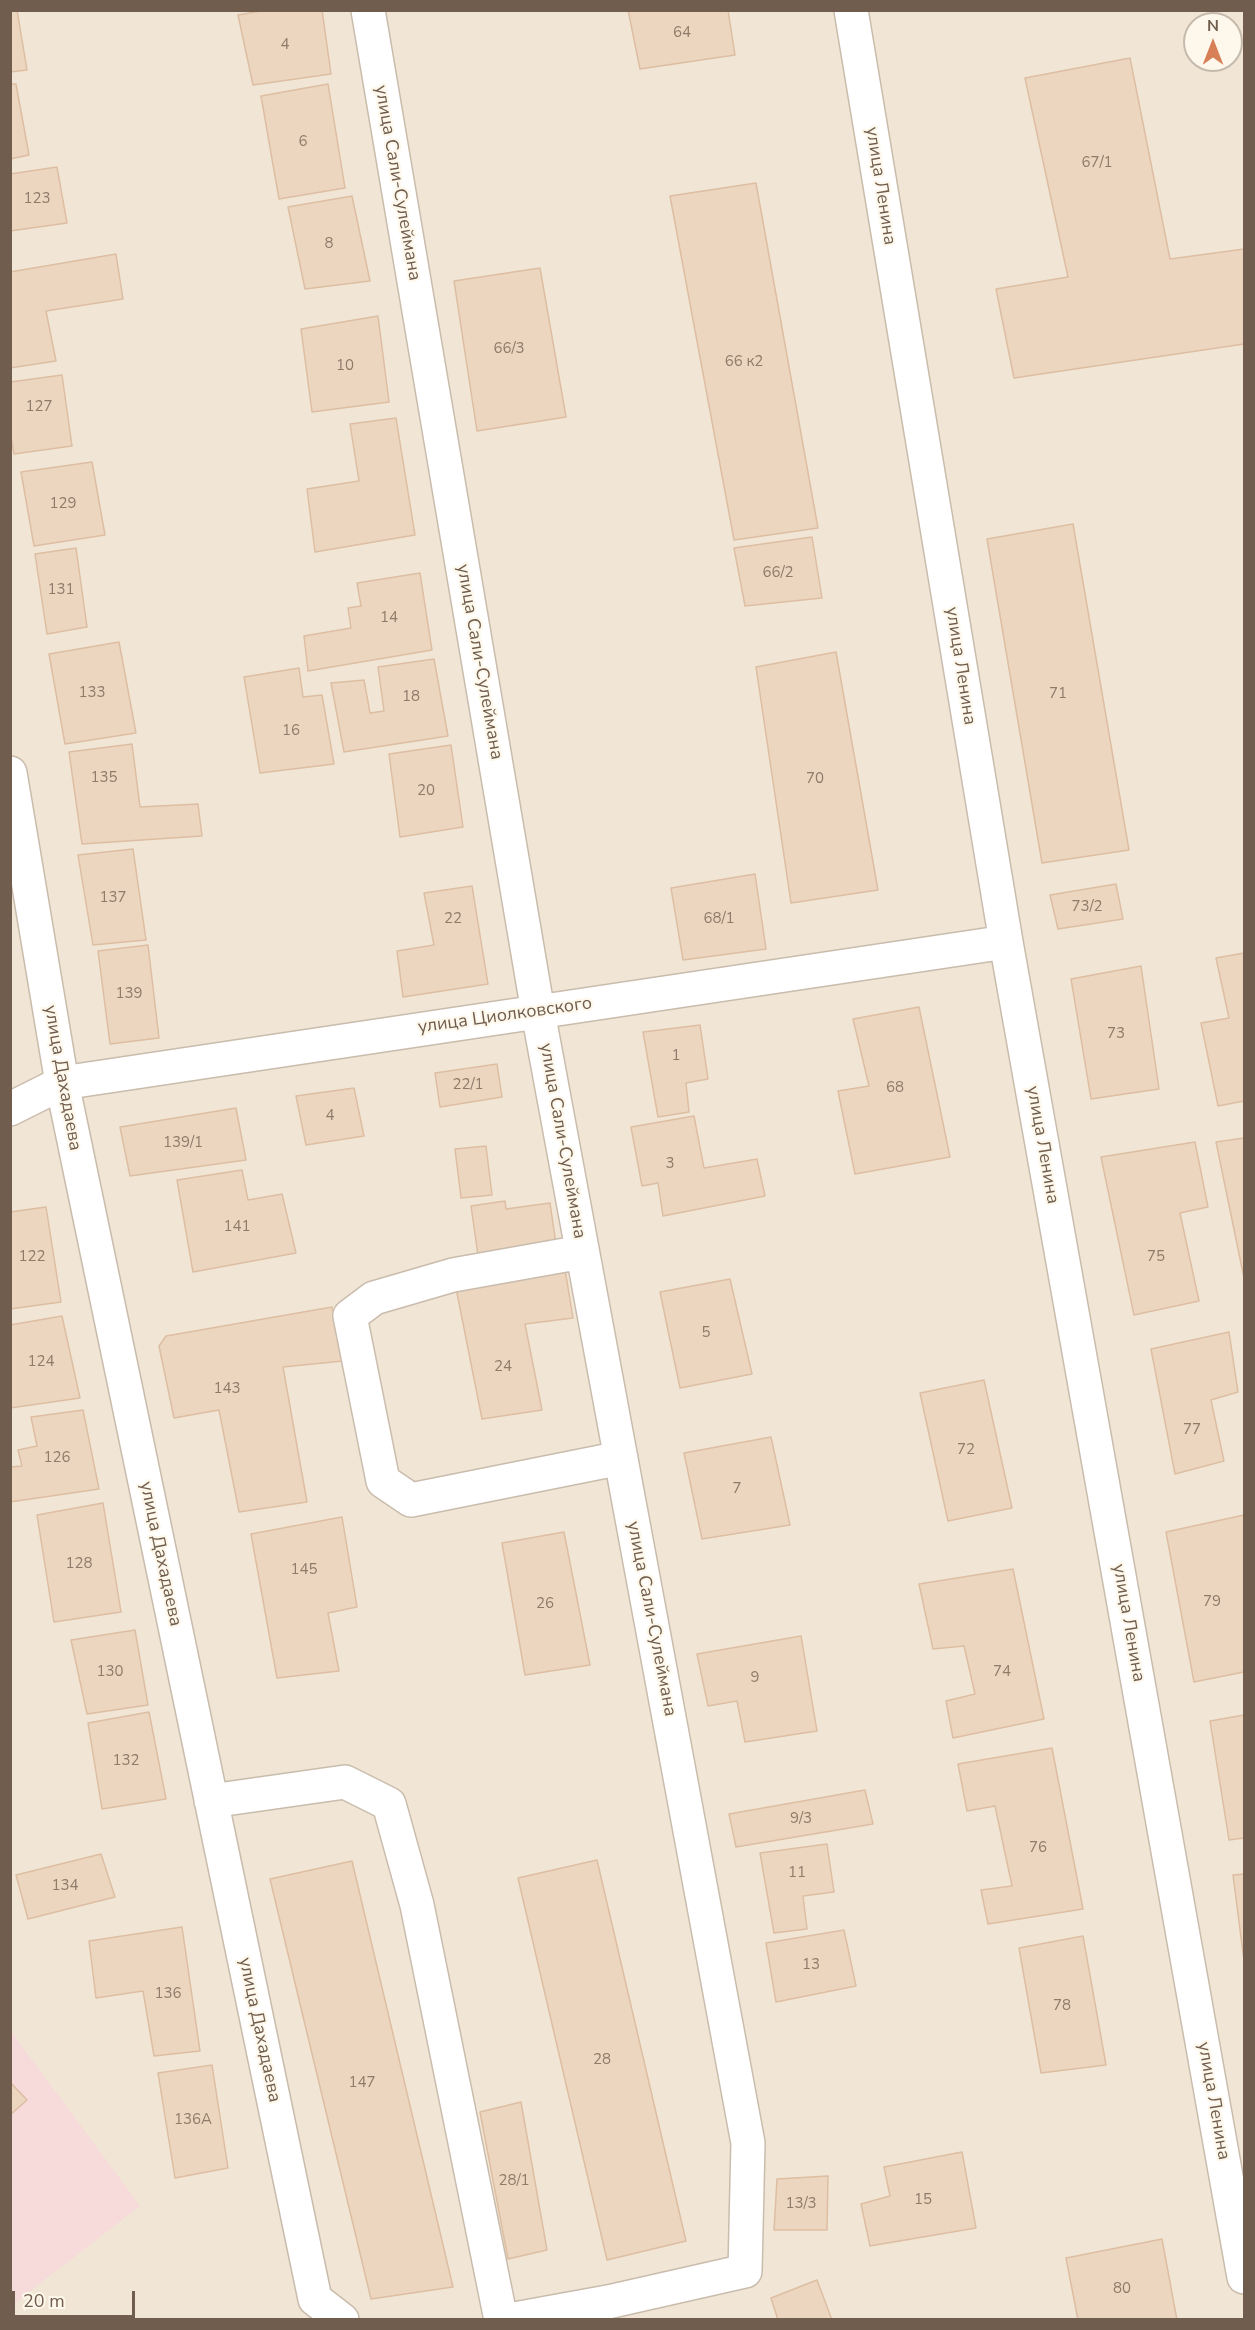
<!DOCTYPE html>
<meta charset="utf-8">
<style>
body{margin:0}
#map{position:relative;width:1255px;height:2330px;overflow:hidden;background:#faf4e6;font-family:"Nunito Sans",sans-serif}
canvas{display:block}
.frame{position:absolute;inset:0;border:12px solid #705d4d;pointer-events:none}
.north{position:absolute;left:1183px;top:12px;width:60px;height:60px;box-sizing:border-box;background:#fdf8eb;border:2px solid #c5baac;border-radius:50%;rotate:0deg;font-size:16px;font-weight:700;line-height:24px;text-align:center;color:#705d4d}
.north::after{content:'';display:block;margin:auto;width:21px;height:27px;background:#d78057;clip-path:polygon(50% 0,100% 100%,50% 72%,0 100%)}
.scale{position:absolute;left:12px;top:2291px;width:123px;height:27px;box-sizing:border-box;border:3px solid #705d4d;border-top:0;padding-left:8px;font-size:18px;line-height:21px;white-space:nowrap;color:#705d4d;-webkit-text-stroke:4px #fdf8eb;paint-order:stroke}
</style>
<div id="map">
<canvas width="1255" height="2330"></canvas>
<div class="frame"></div>
<div class="north">N</div>
<div class="scale">20 m</div>
</div>
<script>
const ctx = document.querySelector('canvas').getContext('2d');
ctx.lineJoin = 'round';
function fill(path, color) {
  ctx.fillStyle = color;
  ctx.fill(path, 'evenodd');
}
function poly(rows) {
  const path = new Path2D();
  for (const r of rows) {
    path.moveTo(r[0], r[1]);
    for (let i = 2; i < r.length; i += 2) path.lineTo(r[i], r[i + 1]);
  }
  return path;
}
function strokePath(path, color, width, dash) {
  ctx.strokeStyle = color;
  ctx.lineWidth = width;
  ctx.lineCap = dash ? 'butt' : 'round';
  ctx.setLineDash(dash || []);
  ctx.stroke(path);
}
function label(font, color, halo, rows, align = 'center') {
  ctx.font = font + ' "Nunito Sans",sans-serif';
  ctx.lineWidth = 4.5;
  ctx.setLineDash([]);
  ctx.textBaseline = 'middle';
  ctx.strokeStyle = halo;
  ctx.fillStyle = color;
  for (const [text, x, y, turn = 0] of rows) {
    ctx.save();
    ctx.translate(x, y);
    ctx.rotate((+turn || 0) * Math.PI / 180);
    ctx.textAlign = isNaN(turn) ? turn : align;
    if (halo) ctx.strokeText(text, 0, 0);
    ctx.fillText(text, 0, 0);
    ctx.restore();
  }
}
const residential = poly([
 [11,11,1244,11,1244,2319,11,2319],
 [1195,24,1231,24,1231,60,1195,60]
]);
const medical = poly([
 [10,2030,140,2206,11,2306,10,2306]
]);
const building = poly([
 [10,10,17,10,27,70,10,72,10,10],
 [266,10,322,10,331,74,253,85,238,15,266,10],
 [628,10,728,10,735,55,640,69,628,10],
 [1130,58,1170,259,1244,249,1244,344,1014,378,996,289,1068,277,1025,78,1130,58],
 [10,84,16,84,29,155,10,159,10,84],
 [328,84,345,188,279,199,261,96,328,84],
 [57,167,67,223,10,231,10,174,57,167],
 [756,183,818,528,734,540,670,196,756,183],
 [352,196,370,281,305,289,288,207,352,196],
 [116,254,123,299,46,311,56,361,10,368,10,272,116,254],
 [540,268,566,417,477,431,454,281,540,268],
 [378,316,389,402,312,412,301,329,378,316],
 [62,375,72,446,14,454,10,432,10,382,62,375],
 [396,418,415,535,315,552,307,489,359,481,350,424,396,418],
 [92,462,105,535,34,546,21,472,92,462],
 [1073,524,1129,850,1042,863,987,539,1073,524],
 [812,537,822,598,745,606,734,548,812,537],
 [76,548,87,627,47,634,35,554,76,548],
 [420,573,432,650,308,671,304,636,351,628,348,608,361,606,357,583,420,573],
 [119,642,136,733,65,744,49,654,119,642],
 [836,652,878,890,791,903,756,667,836,652],
 [434,659,448,736,344,752,331,683,364,680,370,713,384,711,378,667,434,659],
 [299,668,303,697,322,695,334,764,260,773,244,677,299,668],
 [132,744,140,807,198,804,202,836,82,844,69,752,132,744],
 [451,745,463,827,400,837,389,754,451,745],
 [133,849,146,940,93,945,78,855,133,849],
 [755,874,766,949,683,960,671,888,755,874],
 [1116,884,1123,919,1058,929,1050,895,1116,884],
 [472,886,488,984,403,997,397,951,434,945,424,893,472,886],
 [148,945,159,1038,110,1044,98,951,148,945],
 [1244,953,1244,1101,1218,1106,1201,1023,1229,1018,1216,958,1244,953],
 [1141,966,1159,1089,1091,1099,1071,979,1141,966],
 [919,1007,950,1157,855,1174,838,1091,869,1086,853,1019,919,1007],
 [700,1025,708,1079,686,1083,689,1112,658,1117,643,1032,700,1025],
 [497,1064,502,1097,440,1107,435,1073,497,1064],
 [354,1088,364,1136,306,1145,296,1096,354,1088],
 [236,1108,246,1160,130,1176,120,1127,236,1108],
 [694,1116,704,1168,757,1159,765,1196,663,1216,658,1183,642,1186,631,1127,694,1116],
 [1244,1138,1244,1278,1216,1142,1244,1138],
 [1195,1142,1208,1207,1180,1213,1199,1301,1134,1315,1101,1157,1195,1142],
 [486,1146,492,1195,461,1198,455,1149,486,1146],
 [242,1170,248,1200,282,1194,296,1253,193,1272,177,1180,242,1170],
 [505,1201,506,1209,550,1203,556,1244,478,1255,471,1206,505,1201],
 [46,1207,61,1302,10,1309,10,1212,46,1207],
 [564,1263,573,1318,525,1324,542,1410,482,1419,455,1283,564,1263],
 [730,1279,752,1374,680,1388,660,1292,730,1279],
 [332,1307,343,1361,283,1367,307,1502,239,1512,219,1410,174,1418,159,1346,166,1336,332,1307],
 [62,1316,80,1398,10,1408,10,1325,62,1316],
 [1229,1332,1238,1392,1211,1400,1224,1461,1175,1474,1151,1349,1229,1332],
 [984,1380,1012,1508,948,1521,920,1393,984,1380],
 [83,1410,99,1489,10,1502,10,1467,22,1466,18,1450,37,1446,31,1417,83,1410],
 [771,1437,790,1525,702,1539,684,1453,771,1437],
 [103,1503,121,1612,54,1622,37,1515,103,1503],
 [1244,1515,1244,1672,1194,1682,1166,1532,1244,1515],
 [342,1517,357,1607,328,1613,339,1671,277,1678,251,1534,342,1517],
 [564,1532,590,1665,525,1675,502,1543,564,1532],
 [1013,1569,1044,1719,953,1738,946,1701,975,1694,964,1646,933,1649,919,1584,1013,1569],
 [135,1630,148,1705,87,1714,71,1640,135,1630],
 [801,1636,817,1731,745,1742,737,1701,708,1706,697,1654,801,1636],
 [149,1712,166,1799,102,1809,88,1723,149,1712],
 [1244,1715,1244,1838,1229,1840,1210,1721,1244,1715],
 [1052,1748,1083,1909,988,1924,981,1890,1012,1886,995,1806,967,1811,958,1764,1052,1748],
 [865,1790,873,1824,736,1847,729,1814,865,1790],
 [827,1844,834,1892,803,1896,807,1929,774,1933,760,1853,827,1844],
 [101,1854,115,1897,28,1919,16,1875,101,1854],
 [597,1860,686,2241,607,2260,518,1878,597,1860],
 [352,1861,453,2287,371,2299,270,1879,352,1861],
 [1244,1874,1244,1961,1233,1875,1244,1874],
 [182,1927,200,2051,154,2056,143,1991,96,1998,89,1941,182,1927],
 [844,1930,856,1986,776,2002,766,1943,844,1930],
 [1083,1936,1106,2065,1041,2073,1019,1948,1083,1936],
 [212,2065,228,2168,175,2178,158,2073,212,2065],
 [10,2082,27,2100,10,2115,10,2082],
 [521,2102,547,2250,508,2259,480,2112,521,2102],
 [962,2152,976,2228,870,2246,861,2204,890,2196,884,2167,962,2152],
 [828,2176,827,2230,774,2230,777,2179,828,2176],
 [1162,2239,1177,2320,1078,2320,1066,2258,1162,2239],
 [817,2280,832,2320,778,2320,771,2298,817,2280]
]);
const street = poly([
 [368,10,538,1012,748,2143,745,2271,608,2302,509,2320],
 [851,10,1006,942,1244,2277],
 [10,773,62,1083,315,2299,342,2320],
 [10,1109,62,1083,1006,942],
 [582,1252,453,1275,374,1298,350,1316,383,1481,411,1500,621,1458],
 [211,1801,345,1782,389,1804,417,1905,501,2320]
]);
const numberNames = [
 ["64",682,33],
 ["4",285,45],
 ["6",303,142],
 ["67/1",1097,163],
 ["123",37,199],
 ["8",329,244],
 ["66/3",509,349],
 ["66 к2",744,362],
 ["10",345,366],
 ["127",39,407],
 ["129",63,504],
 ["66/2",778,573],
 ["131",61,590],
 ["14",389,618],
 ["133",92,693],
 ["71",1058,694],
 ["18",411,697],
 ["16",291,731],
 ["135",104,778],
 ["70",815,779],
 ["20",426,791],
 ["137",113,898],
 ["73/2",1087,907],
 ["22",453,919],
 ["68/1",719,919],
 ["139",129,994],
 ["73",1116,1034],
 ["1",676,1056],
 ["22/1",468,1085],
 ["68",895,1088],
 ["4",330,1116],
 ["139/1",183,1143],
 ["3",670,1164],
 ["141",237,1227],
 ["122",32,1257],
 ["75",1156,1257],
 ["5",706,1333],
 ["124",41,1362],
 ["24",503,1367],
 ["143",227,1389],
 ["77",1192,1430],
 ["72",966,1450],
 ["126",57,1458],
 ["7",737,1489],
 ["128",79,1564],
 ["145",304,1570],
 ["79",1212,1602],
 ["26",545,1604],
 ["130",110,1672],
 ["74",1002,1672],
 ["9",755,1678],
 ["132",126,1761],
 ["9/3",801,1819],
 ["76",1038,1848],
 ["11",797,1873],
 ["134",65,1886],
 ["13",811,1965],
 ["136",168,1994],
 ["78",1062,2006],
 ["28",602,2060],
 ["147",362,2083],
 ["136А",193,2120],
 ["28/1",514,2181],
 ["15",923,2200],
 ["13/3",801,2204],
 ["80",1122,2289]
];
const streetNames = [
 ["улица Сали-Сулеймана",397,183,80],
 ["улица Ленина",880,186,81],
 ["улица Сали-Сулеймана",479,662,80],
 ["улица Ленина",960,666,81],
 ["улица Циолковского",505,1016,-8],
 ["улица Дахадаева",62,1078,80],
 ["улица Сали-Сулеймана",562,1141,80],
 ["улица Ленина",1042,1145,80],
 ["улица Дахадаева",160,1554,78],
 ["улица Сали-Сулеймана",651,1619,79],
 ["улица Ленина",1128,1623,80],
 ["улица Дахадаева",259,2030,78],
 ["улица Ленина",1213,2101,80]
];
fill(residential, '#f1e6d5');
fill(medical, '#f7dada');
fill(building, '#ecd6c0');
strokePath(building, '#ddbea2', 1.5);
strokePath(street, '#cabcad', 36);
strokePath(street, '#fff', 33);
label('15px', '#8f7b6a', null, numberNames);
label('18px', '#705d4d', '#fdf8eb', streetNames);
</script>
